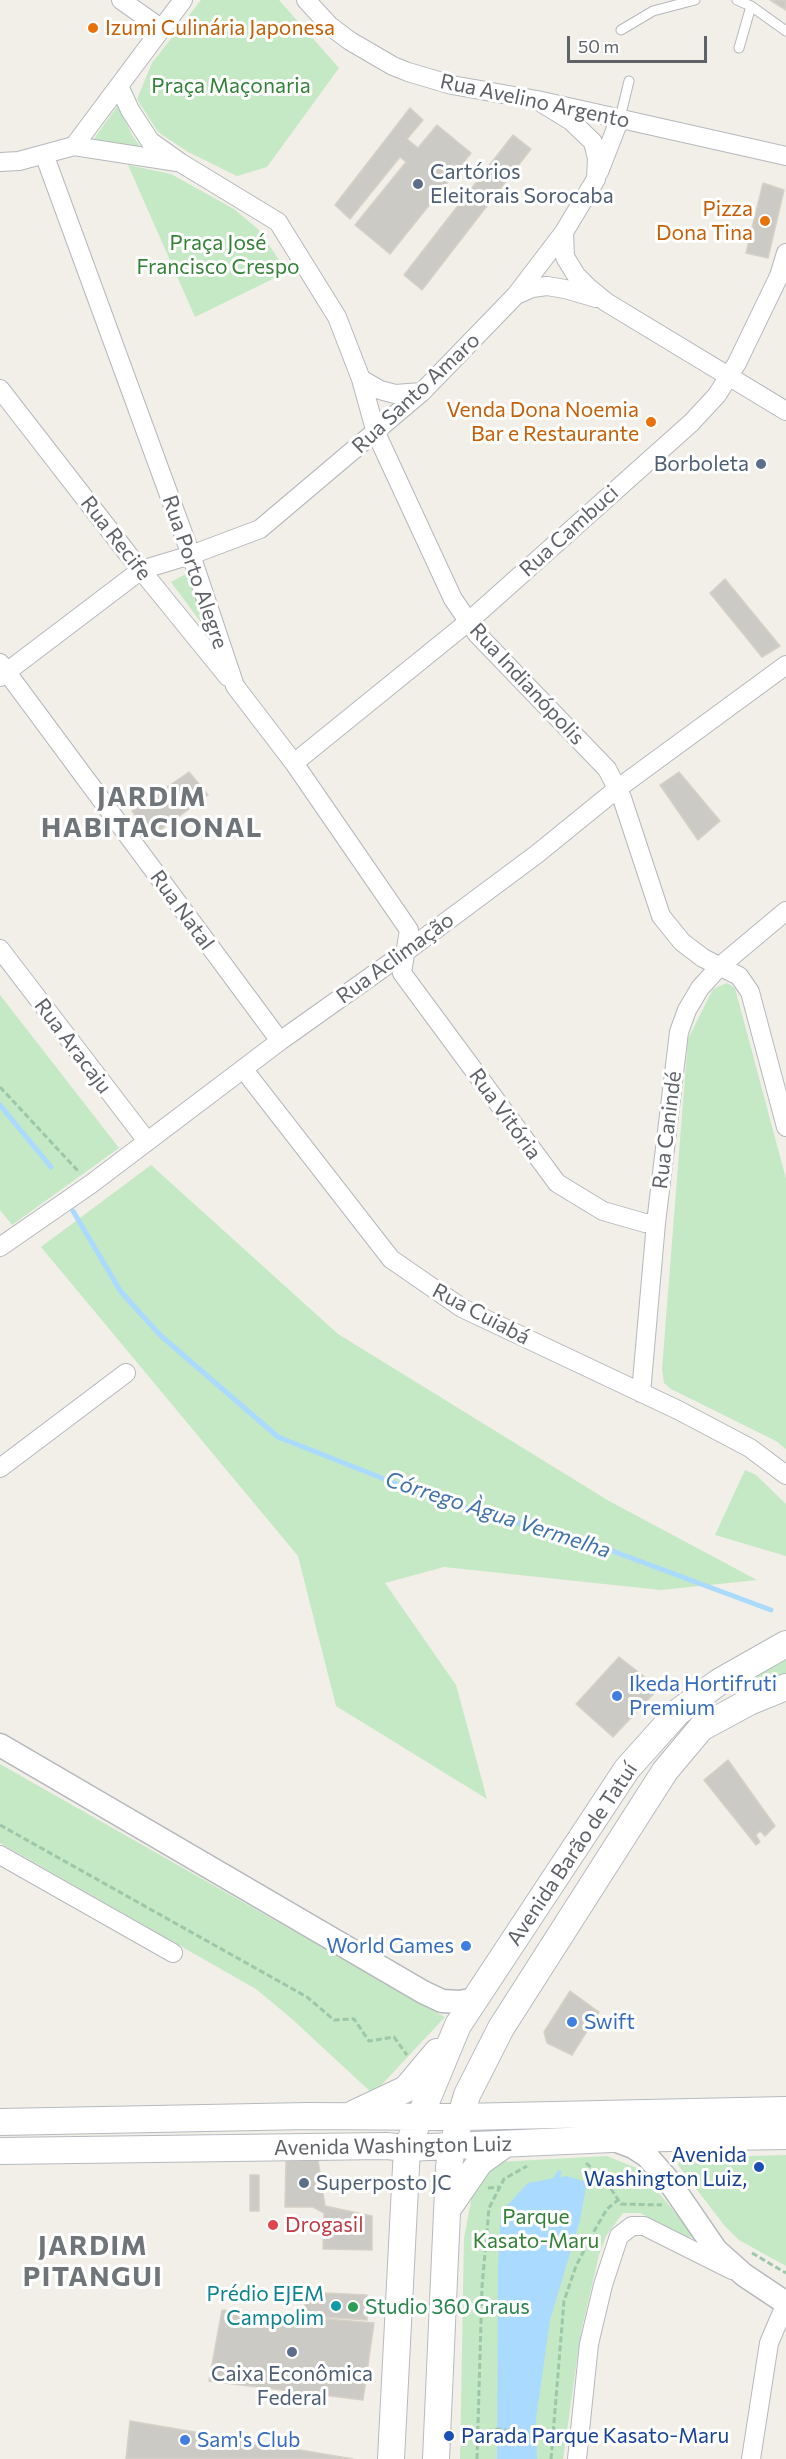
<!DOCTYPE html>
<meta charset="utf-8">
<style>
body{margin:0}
#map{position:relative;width:786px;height:2459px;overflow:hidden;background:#f1efe8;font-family:Commissioner,sans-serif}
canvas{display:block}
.scale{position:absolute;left:567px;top:36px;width:140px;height:27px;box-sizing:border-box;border:3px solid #5f6368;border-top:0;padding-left:8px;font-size:18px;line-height:21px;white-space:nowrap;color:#5f6368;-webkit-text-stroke:4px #fff;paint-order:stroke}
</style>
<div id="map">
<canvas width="786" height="2459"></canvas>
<div class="scale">50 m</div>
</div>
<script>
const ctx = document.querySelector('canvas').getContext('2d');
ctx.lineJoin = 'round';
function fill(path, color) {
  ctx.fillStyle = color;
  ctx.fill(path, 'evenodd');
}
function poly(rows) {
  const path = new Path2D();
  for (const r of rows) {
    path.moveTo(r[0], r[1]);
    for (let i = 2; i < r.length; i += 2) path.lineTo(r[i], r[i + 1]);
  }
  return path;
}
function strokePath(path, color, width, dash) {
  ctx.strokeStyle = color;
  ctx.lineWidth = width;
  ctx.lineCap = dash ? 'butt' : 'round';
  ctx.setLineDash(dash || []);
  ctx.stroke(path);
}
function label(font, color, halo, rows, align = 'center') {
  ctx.font = font + ' Commissioner,sans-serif';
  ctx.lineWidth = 6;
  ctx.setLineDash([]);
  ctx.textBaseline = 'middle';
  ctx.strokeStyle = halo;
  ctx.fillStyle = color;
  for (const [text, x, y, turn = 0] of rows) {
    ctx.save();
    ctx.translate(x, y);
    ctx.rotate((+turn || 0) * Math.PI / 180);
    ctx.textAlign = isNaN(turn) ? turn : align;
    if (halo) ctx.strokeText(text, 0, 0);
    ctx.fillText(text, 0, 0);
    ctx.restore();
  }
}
const green = poly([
 [201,0,279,0,339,68,267,167,237,176,188,152,158,132,137,99,152,63],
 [118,105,132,135,142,149,91,143],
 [128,165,171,174,234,209,259,230,287,272,195,317],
 [193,570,211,636,171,582],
 [727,983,735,988,786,1179,786,1449,776,1441,671,1389,664,1383,662,1369,688,1039,713,989],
 [0,995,119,1148,12,1225,0,1210],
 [151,1165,338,1334,609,1501,757,1580,661,1590,444,1567,385,1583,456,1685,487,1799,336,1706,298,1556,41,1247],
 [745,1470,756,1475,786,1504,786,1556,715,1535],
 [786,1658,786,1677,743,1692,741,1684],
 [0,1764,445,2017,373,2094,292,2019,256,1989,0,1843],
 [786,2155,786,2266,739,2240,724,2225,678,2165,681,2158],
 [607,2156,639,2169,696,2238,686,2236,640,2213,623,2213,606,2236,599,2255,581,2332,563,2459,460,2459,464,2238,472,2196,498,2162]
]);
const water = poly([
 [566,2176,587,2182,580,2220,550,2320,536,2419,537,2459,497,2459,498,2267,501,2212,528,2183]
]);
const stream = poly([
 [0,1105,51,1167],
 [73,1211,121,1292,160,1335,278,1437,430,1497,607,1549,771,1610],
 [553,2183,559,2173]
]);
const building = poly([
 [770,0,786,0,786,10,770,0],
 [410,108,423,120,407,139,418,148,437,125,471,153,390,254,355,225,406,162,400,157,350,219,335,205,410,108],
 [513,135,531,149,422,290,404,275,513,135],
 [763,183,784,190,768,258,746,253,763,183],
 [725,579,780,646,762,657,710,593,725,579],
 [189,772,208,795,151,837,132,811,189,772],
 [679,772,720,821,698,840,660,785,679,772],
 [619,1657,659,1688,613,1737,576,1704,619,1657],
 [728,1760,775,1826,765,1836,760,1831,756,1835,760,1842,756,1845,704,1780,728,1760],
 [570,1991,599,2012,572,2055,547,2043,544,2032,570,1991],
 [318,2160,325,2206,372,2216,372,2250,323,2249,324,2213,313,2207,285,2207,286,2161,318,2160],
 [250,2175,259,2175,259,2211,250,2211,250,2175],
 [304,2292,367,2295,367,2320,306,2316,304,2292],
 [222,2310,374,2323,363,2400,209,2381,222,2310],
 [130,2421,353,2459,126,2459,130,2421]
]);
const path = poly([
 [0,1087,78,1171],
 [0,1825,307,1997,334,2020,354,2019,369,2041,394,2037,407,2055],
 [586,2163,605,2180,621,2204,662,2205],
 [488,2188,500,2187],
 [752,2253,786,2273],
 [478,2433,497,2429,552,2435],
 [477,2459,482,2287,489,2208,504,2179,527,2166],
 [551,2459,564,2301,576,2266,593,2233,607,2209,618,2200]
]);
const service = poly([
 [737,0,751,6,786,31],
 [621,30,653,11,695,0],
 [739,48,751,6],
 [620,118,629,81]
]);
const minor = poly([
 [121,0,162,29],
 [306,0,330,26,350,41,393,66,408,72,452,85,537,100,786,156],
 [119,86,130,110,150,141,181,163,278,222,337,317,361,379,376,433,453,599,477,634,607,769,622,798,661,916,682,942,703,958,739,976,750,992,786,1127],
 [74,146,183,0],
 [44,154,191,555,235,686,294,763,409,930,402,973,557,1183,603,1211,645,1223,656,1223],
 [0,162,19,161,74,146,177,162],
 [599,172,620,118],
 [564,232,565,257,576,275,589,288,606,302,786,411],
 [516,295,532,288,547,286,565,289,596,298],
 [361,379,380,390,395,394,422,392],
 [0,389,128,554,228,677],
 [0,663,280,1041],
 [0,677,141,570,191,555,260,529,422,392,516,295,564,232,596,179,597,158,593,142,571,121,537,100],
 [294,763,468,622,691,423,717,395,737,363,779,276,786,253],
 [0,949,147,1141],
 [244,1070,391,1259,462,1308,678,1410,750,1448,786,1475],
 [0,1247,91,1184,280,1041,404,953,537,854,617,789,786,665],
 [641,1393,656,1223,679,1032,687,1010,700,988,719,967,786,911],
 [0,1468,126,1373],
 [0,1855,173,1953],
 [577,2459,589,2344,603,2285,619,2236,632,2226,644,2226,732,2270],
 [751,2459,769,2343,786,2303]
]);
const tertiary = poly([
 [0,1745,423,1992,442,2001,460,2002,475,1999],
 [612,2139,633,2147,647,2156,668,2180,716,2250,744,2275,786,2303]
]);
const secondary = poly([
 [355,2113,406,2089,437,2052],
 [0,2122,308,2116,461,2117,786,2110],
 [0,2151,386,2146,407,2148,612,2139,786,2136],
 [447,2210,480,2162,504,2145],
 [391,2459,407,2148,458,2025,627,1769,678,1712,719,1682,786,1644],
 [436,2459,449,2167,452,2147,467,2095,501,2028,665,1771,701,1728,749,1702,786,1687]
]);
const markers = [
 [93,28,6,"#e8710a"],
 [418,184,6,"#5c6f8a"],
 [765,221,6,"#e8710a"],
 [651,422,6,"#e8710a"],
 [761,464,6,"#5c6f8a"],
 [617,1696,6,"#3f7fe0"],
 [466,1946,6,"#3f7fe0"],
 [572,2022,6,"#3f7fe0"],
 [759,2167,6,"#1a4fb4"],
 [304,2183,6,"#5c6f8a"],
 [273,2225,6,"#e0444e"],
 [336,2306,6,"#0f9aa8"],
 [353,2307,6,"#2e9e5b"],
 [292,2352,6,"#5c6f8a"],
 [449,2436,6,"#1a4fb4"],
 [185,2440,6,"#3f7fe0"]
];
const foodNames = [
 ["Izumi Culinária Japonesa",105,28,"left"],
 ["Pizza",753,209],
 ["Dona Tina",753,233],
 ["Venda Dona Noemia",639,410],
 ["Bar e Restaurante",639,434]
];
const parkNames = [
 ["Praça Maçonaria",231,86],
 ["Praça José",218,243],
 ["Francisco Crespo",218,267],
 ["Parque",536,2217],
 ["Kasato-Maru",536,2241]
];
const streetNames = [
 ["Rua Avelino Argento",535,101,12],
 ["Rua Santo Amaro",416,393,-43],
 ["Rua Cambuci",569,531,-42],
 ["Rua Recife",116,538,52],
 ["Rua Porto Alegre",195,572,71],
 ["Rua Indianópolis",527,684,47],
 ["Rua Natal",182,910,54],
 ["Rua Aclimação",395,958,-36],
 ["Rua Aracaju",73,1046,53],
 ["Rua Vitória",505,1114,54],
 ["Rua Canindé",667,1130,-83],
 ["Rua Cuiabá",481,1314,28],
 ["Avenida Barão de Tatuí",572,1854,-56],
 ["Avenida Washington Luiz",393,2146,-1]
];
const serviceNames = [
 ["Cartórios",430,172],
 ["Eleitorais Sorocaba",430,196],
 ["Borboleta",749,464,"right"],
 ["Superposto JC",316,2183],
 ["Caixa Econômica",292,2374,"center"],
 ["Federal",292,2398,"center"]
];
const shopNames = [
 ["Ikeda Hortifruti",629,1684],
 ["Premium",629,1708],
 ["World Games",454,1946,"right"],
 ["Swift",584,2022],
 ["Sam's Club",197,2440]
];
const transitNames = [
 ["Avenida",747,2155],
 ["Washington Luiz,",747,2179],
 ["Parada Parque Kasato-Maru",461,2436,"left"]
];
const healthNames = [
 ["Drogasil",285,2225]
];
const cultureNames = [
 ["Prédio EJEM",324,2294],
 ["Campolim",324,2318]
];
const leisureNames = [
 ["Studio 360 Graus",365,2307]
];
const waterNames = [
 ["Córrego Àgua Vermelha",498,1515,18]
];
const districtNames = [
 ["JARDIM",152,797],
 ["HABITACIONAL",152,828],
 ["JARDIM",93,2246],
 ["PITANGUI",93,2277]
];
fill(green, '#c5e8c5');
fill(water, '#aadaff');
strokePath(stream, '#aadaff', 5);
fill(building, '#cccac5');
strokePath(building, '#d6d1c6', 1.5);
strokePath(service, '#b5b8bc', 11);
strokePath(minor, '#b5b8bc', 20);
strokePath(tertiary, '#b5b8bc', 25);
strokePath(secondary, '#b6babf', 28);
strokePath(path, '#9cc7a9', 3, [6, 3]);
strokePath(service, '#fff', 9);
strokePath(minor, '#fff', 18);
strokePath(tertiary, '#fff', 22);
strokePath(secondary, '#fff', 26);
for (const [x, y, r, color] of markers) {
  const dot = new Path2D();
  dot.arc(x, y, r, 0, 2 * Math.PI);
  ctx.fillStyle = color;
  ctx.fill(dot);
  strokePath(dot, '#fff', 2);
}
label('21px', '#c56008', '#fff', foodNames, 'right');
label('21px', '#348238', '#fff', parkNames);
label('21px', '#5f6368', '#fff', streetNames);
label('21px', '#4e5e75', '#fff', serviceNames, 'left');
label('21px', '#366cbe', '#fff', shopNames, 'left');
label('21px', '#164399', '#fff', transitNames, 'right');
label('21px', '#be3a42', '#fff', healthNames, 'left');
label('21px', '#0d838f', '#fff', cultureNames, 'right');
label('21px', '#27864d', '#fff', leisureNames, 'left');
label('italic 22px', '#4174aa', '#fff', waterNames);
ctx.letterSpacing = '1.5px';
label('bold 27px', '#70757a', '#fff', districtNames);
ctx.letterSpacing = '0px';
</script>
